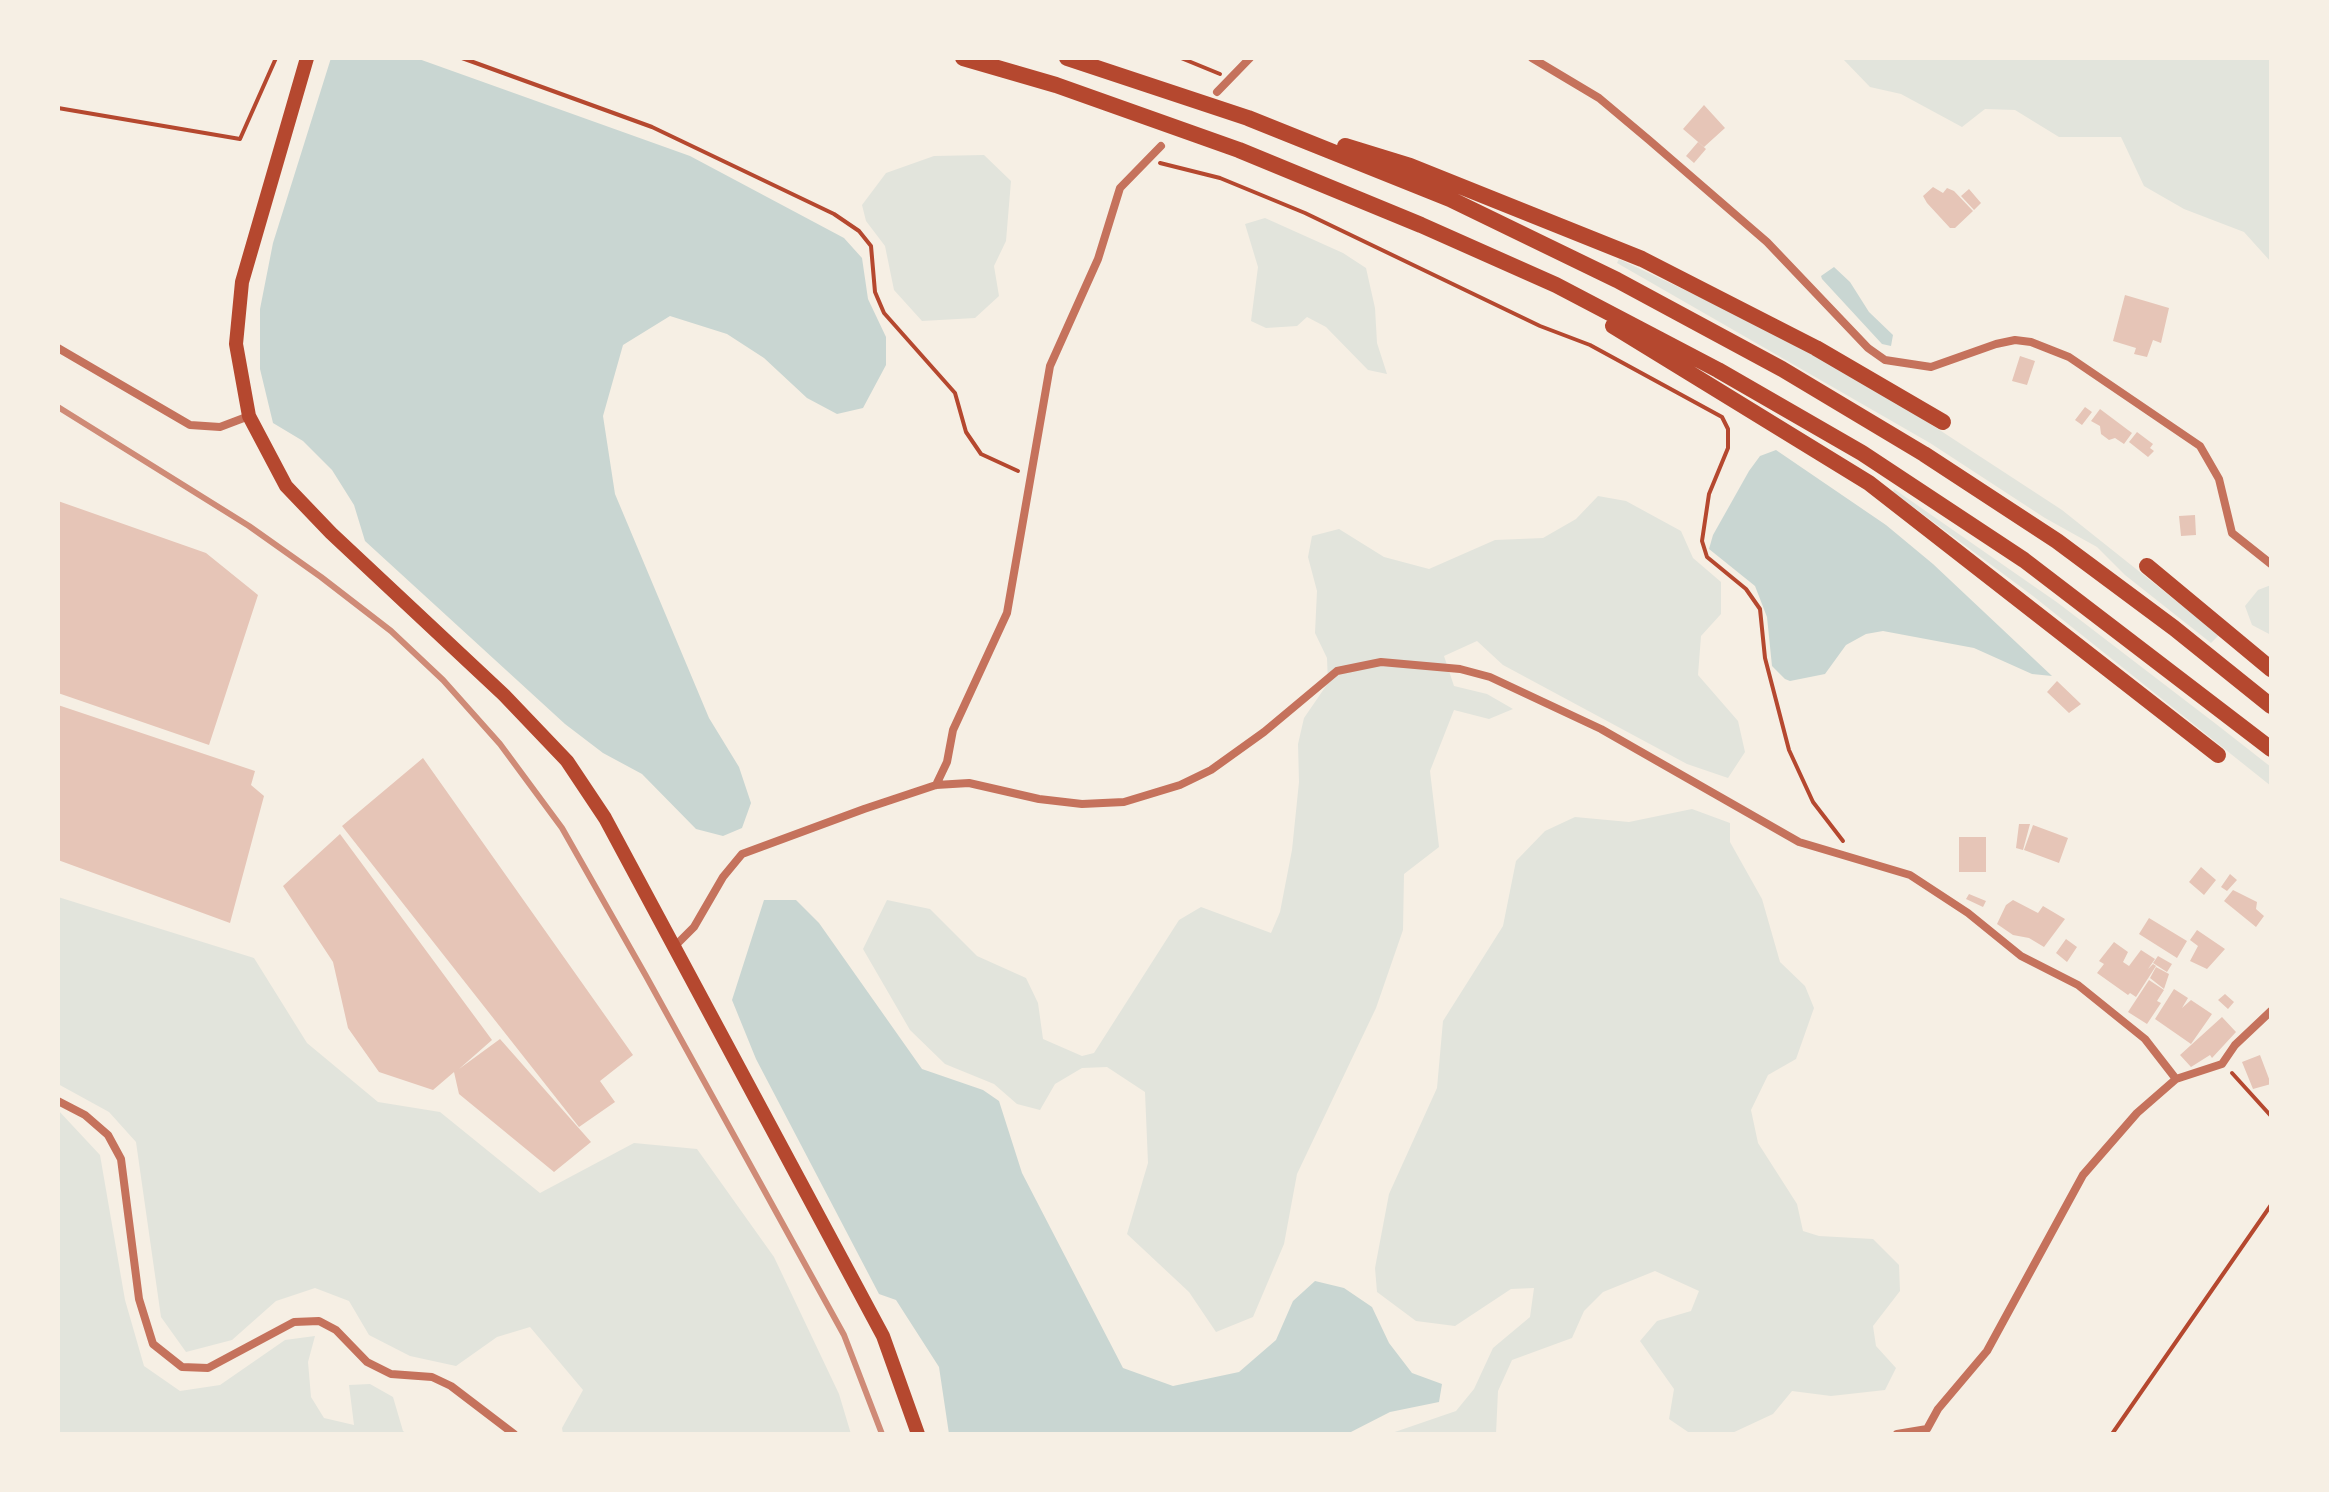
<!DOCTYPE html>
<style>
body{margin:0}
#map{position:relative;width:2329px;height:1492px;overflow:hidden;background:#f6efe4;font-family:"Roboto Serif",serif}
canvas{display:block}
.frame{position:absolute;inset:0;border:60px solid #f6efe4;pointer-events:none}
</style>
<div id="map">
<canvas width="2329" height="1492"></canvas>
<div class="frame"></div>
</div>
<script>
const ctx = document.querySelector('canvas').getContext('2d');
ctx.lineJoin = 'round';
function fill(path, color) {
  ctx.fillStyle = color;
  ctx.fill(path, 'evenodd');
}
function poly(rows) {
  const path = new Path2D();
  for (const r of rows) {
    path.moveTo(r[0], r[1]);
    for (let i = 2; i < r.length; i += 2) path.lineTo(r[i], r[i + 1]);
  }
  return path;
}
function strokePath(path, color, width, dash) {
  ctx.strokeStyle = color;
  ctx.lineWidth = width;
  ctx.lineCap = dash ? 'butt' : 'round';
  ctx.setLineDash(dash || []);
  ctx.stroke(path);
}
const green = poly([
 [1842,58,2271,58,2271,262,2244,232,2184,209,2144,186,2121,137,2059,137,2015,110,1985,109,1962,127,1901,94,1870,87],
 [984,155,1011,181,1006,241,994,266,999,296,975,318,922,321,894,290,885,246,866,221,862,205,886,173,934,156],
 [1265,218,1343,253,1366,268,1375,308,1377,343,1387,374,1368,370,1326,327,1307,317,1297,326,1266,328,1251,321,1258,267,1245,224],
 [1619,259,1778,334,1915,414,2062,510,2219,635,2211,643,2125,575,2097,547,2045,518,1930,443,1617,263],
 [1894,489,2058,603,2216,724,2271,767,2271,786,2033,596,1893,492],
 [1598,496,1626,501,1681,531,1693,558,1721,582,1721,614,1701,636,1698,675,1738,721,1745,752,1728,778,1687,764,1503,665,1477,641,1444,656,1454,686,1487,694,1513,709,1489,719,1454,710,1430,771,1439,847,1404,874,1403,930,1376,1008,1297,1174,1284,1244,1253,1317,1216,1332,1189,1292,1127,1234,1148,1163,1145,1092,1107,1067,1082,1068,1055,1084,1040,1110,1017,1104,994,1084,945,1064,910,1030,863,949,887,900,930,909,977,956,1026,978,1038,1003,1043,1039,1082,1056,1094,1053,1179,920,1201,907,1271,933,1280,912,1292,850,1299,782,1298,744,1304,718,1328,683,1327,658,1315,633,1317,591,1308,557,1312,536,1339,529,1384,557,1429,569,1495,540,1543,538,1576,519],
 [2271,585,2271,635,2252,625,2245,606,2258,590],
 [1692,809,1730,823,1730,842,1762,899,1780,962,1805,986,1814,1008,1796,1059,1768,1075,1751,1110,1758,1143,1797,1204,1803,1231,1819,1236,1873,1239,1899,1265,1900,1291,1873,1326,1876,1346,1896,1368,1885,1390,1831,1396,1792,1391,1773,1414,1730,1434,1691,1434,1669,1419,1674,1389,1640,1341,1657,1321,1691,1311,1699,1291,1655,1271,1603,1292,1584,1311,1572,1338,1512,1360,1498,1391,1496,1434,1389,1434,1456,1411,1474,1389,1493,1348,1530,1317,1534,1288,1511,1289,1455,1326,1416,1321,1377,1292,1375,1268,1389,1194,1437,1088,1443,1021,1503,926,1516,861,1545,831,1575,817,1629,822],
 [58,897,254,958,307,1043,378,1102,440,1112,540,1193,634,1143,697,1149,774,1257,839,1394,851,1434,563,1434,562,1428,583,1390,530,1327,497,1337,456,1366,410,1356,369,1335,349,1301,315,1288,276,1301,232,1340,186,1352,161,1317,136,1142,109,1112,58,1084],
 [58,1110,100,1155,125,1300,144,1366,180,1391,220,1385,285,1340,315,1336,308,1362,311,1397,324,1418,354,1425,349,1385,370,1384,393,1397,403,1431,407,1434,58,1434]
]);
const water = poly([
 [331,58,416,58,690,156,844,238,862,258,868,299,886,337,886,365,863,408,837,414,807,398,764,358,727,334,670,316,623,345,603,416,615,494,709,718,739,767,751,803,742,828,723,836,696,829,642,774,603,753,565,724,365,541,354,505,332,470,303,441,273,423,260,369,260,309,273,243],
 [1834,267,1850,282,1869,312,1893,335,1891,346,1882,344,1822,279,1821,276],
 [1776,450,1886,525,1933,564,2052,676,2032,674,1974,648,1883,631,1866,634,1846,645,1825,674,1790,681,1785,679,1772,666,1767,617,1755,586,1709,549,1713,535,1749,471,1760,456],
 [764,900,796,900,819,923,922,1069,983,1090,999,1101,1022,1173,1123,1368,1173,1386,1239,1372,1276,1340,1293,1301,1315,1281,1344,1288,1372,1307,1389,1343,1412,1373,1442,1384,1439,1402,1390,1412,1347,1434,949,1434,939,1367,896,1300,879,1294,756,1059,732,1000]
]);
const building = poly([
 [1704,105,1725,128,1704,147,1683,129],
 [1698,142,1706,149,1694,163,1686,156],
 [1933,187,1943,193,1947,188,1954,191,1973,211,1955,228,1950,228,1927,203,1923,196],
 [1969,189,1981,203,1974,210,1961,196],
 [2125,295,2169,308,2161,343,2153,340,2147,357,2134,354,2136,348,2113,341],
 [2020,356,2035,361,2027,385,2012,381],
 [2085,407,2092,412,2082,425,2075,420],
 [2100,409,2132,433,2124,444,2115,438,2109,440,2101,434,2100,426,2091,421],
 [2137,432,2153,444,2150,448,2154,451,2148,457,2129,442],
 [58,501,206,553,258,595,209,745,58,693],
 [2195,515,2196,535,2181,536,2179,516],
 [2057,681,2081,704,2069,713,2047,692],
 [58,705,255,771,251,785,264,796,230,923,58,860],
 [423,758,633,1055,600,1081,615,1102,579,1127,342,826],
 [2019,824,2030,824,2023,850,2016,848],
 [2033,825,2068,838,2059,863,2024,850],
 [340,834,492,1040,459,1069,500,1039,591,1142,554,1172,459,1094,454,1072,433,1090,379,1072,348,1028,333,962,283,886],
 [1959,837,1986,837,1986,872,1959,872],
 [2201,867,2216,880,2204,895,2189,882],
 [2230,874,2237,880,2227,891,2221,887],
 [2233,890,2257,902,2256,909,2264,916,2256,927,2224,901],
 [1969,894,1986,901,1983,907,1966,899],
 [2013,900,2038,913,2043,906,2065,919,2044,947,2029,938,2013,935,1997,924,2006,905],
 [2149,918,2187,941,2177,958,2139,934],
 [2197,930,2225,949,2207,969,2190,961,2198,946,2190,940],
 [2066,939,2077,947,2067,962,2056,953],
 [2114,942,2128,952,2123,962,2129,966,2141,950,2155,959,2148,969,2153,964,2156,966,2136,997,2130,993,2128,995,2097,973,2104,964,2099,961],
 [2158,956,2172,964,2167,972,2153,963],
 [2156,967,2169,974,2164,989,2150,978],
 [2149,980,2164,990,2157,1001,2161,1003,2147,1024,2128,1012],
 [2174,989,2188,998,2182,1008,2191,1000,2212,1014,2191,1044,2155,1019],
 [2225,994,2234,1002,2228,1009,2218,1000],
 [2222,1017,2236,1032,2212,1058,2210,1055,2191,1067,2180,1055],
 [2260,1055,2271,1084,2253,1089,2242,1062]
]);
const path = poly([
 [462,58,652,127,834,214,859,231,871,246,875,292,884,313,955,393,966,432,981,454,1018,471],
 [1181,58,1220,74],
 [58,108,240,139,276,58],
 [1160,163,1220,178,1305,213,1540,326,1590,345,1722,417,1728,429,1728,448,1709,494,1702,541,1707,557,1746,589,1760,609,1765,658,1789,750,1813,802,1843,841],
 [2232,1073,2271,1116],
 [2112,1434,2271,1205]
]);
const minor = poly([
 [1532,58,1599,98,1649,140,1767,242,1868,348,1885,360,1931,367,1996,344,2015,340,2031,342,2069,357,2200,446,2219,479,2232,533,2271,564],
 [1217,92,1250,58],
 [58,348,190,425,220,427,249,416],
 [936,785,947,762,953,730,1007,613,1050,366,1098,259,1120,188,1161,146],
 [676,945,694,927,723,877,742,854,864,809,936,785,969,783,1039,799,1082,804,1124,802,1180,785,1211,770,1264,732,1337,671,1381,662,1460,669,1490,677,1601,729,1799,842,1910,875,1968,913,2021,956,2078,985,2145,1039,2176,1079,2137,1113,2083,1175,1987,1351,1938,1409,1927,1429,1897,1434],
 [2176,1079,2222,1064,2235,1045,2271,1011],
 [58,1101,85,1115,108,1135,121,1159,139,1299,153,1344,182,1367,208,1368,294,1322,319,1321,336,1330,367,1362,391,1374,432,1377,451,1386,514,1434]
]);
const secondary = poly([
 [307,58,242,282,236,344,249,416,286,486,331,533,504,695,567,761,605,818,883,1336,918,1434]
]);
const motorway = poly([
 [963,58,1056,85,1239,150,1421,225,1556,285,1718,370,1862,453,2024,560,2271,749],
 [1067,58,1248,118,1450,199,1617,280,1782,369,1924,454,2057,541,2174,628,2271,706],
 [1345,146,1410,166,1642,259,1816,348,1943,422],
 [1613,326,1869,483,2218,755],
 [2147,566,2271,669]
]);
const rail = poly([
 [58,407,249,526,321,577,391,631,443,680,500,744,562,828,646,976,844,1335,882,1434]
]);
fill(green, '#e2e4dc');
fill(water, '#c9d6d2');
fill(building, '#e6c5b7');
strokePath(path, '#b5482f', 4);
strokePath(minor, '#c5725c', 8);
strokePath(secondary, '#b5482f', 14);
strokePath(motorway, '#b5482f', 16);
strokePath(rail, '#cf8b77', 6);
</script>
